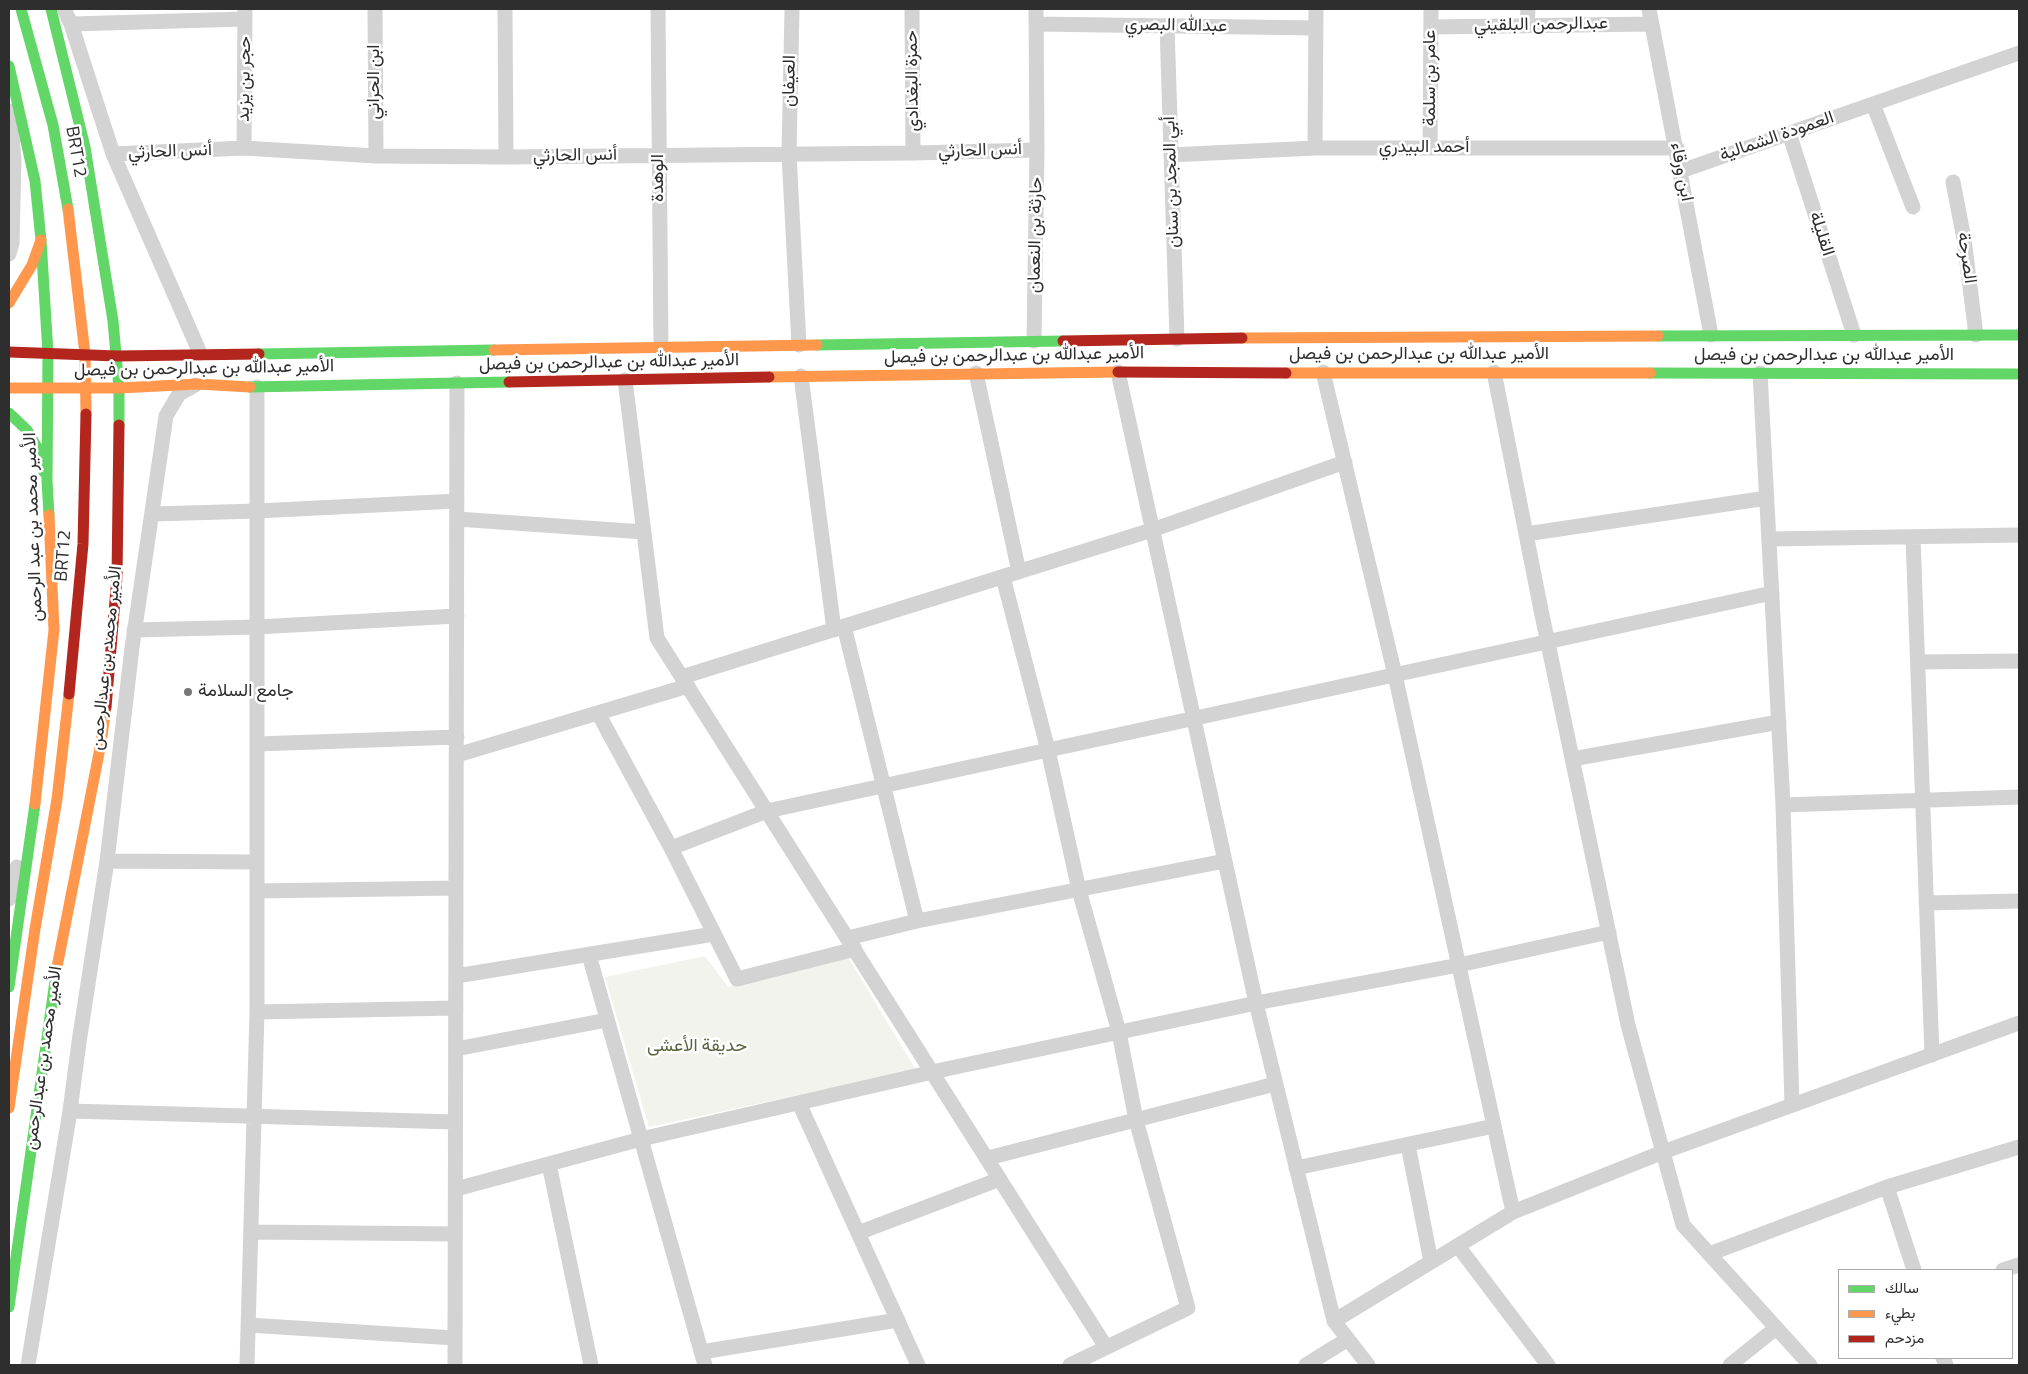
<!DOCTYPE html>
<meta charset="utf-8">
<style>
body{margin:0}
#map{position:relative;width:2028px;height:1374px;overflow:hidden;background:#fff;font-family:"Titillium Web",Vazirmatn,sans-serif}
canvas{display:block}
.frame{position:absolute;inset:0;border:10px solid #2e2e2e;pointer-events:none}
.legend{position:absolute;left:1838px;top:1269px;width:175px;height:90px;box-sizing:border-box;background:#fff;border:1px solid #ababab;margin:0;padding:6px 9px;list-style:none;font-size:15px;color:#2e2e2e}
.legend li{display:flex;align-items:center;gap:10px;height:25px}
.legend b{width:25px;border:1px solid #ababab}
</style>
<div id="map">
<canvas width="2028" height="1374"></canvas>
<div class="frame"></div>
<ul class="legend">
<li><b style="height:6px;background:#63d668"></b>سالك</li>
<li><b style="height:6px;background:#ff974d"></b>بطيء</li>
<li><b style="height:6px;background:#b3261e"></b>مزدحم</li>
</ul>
</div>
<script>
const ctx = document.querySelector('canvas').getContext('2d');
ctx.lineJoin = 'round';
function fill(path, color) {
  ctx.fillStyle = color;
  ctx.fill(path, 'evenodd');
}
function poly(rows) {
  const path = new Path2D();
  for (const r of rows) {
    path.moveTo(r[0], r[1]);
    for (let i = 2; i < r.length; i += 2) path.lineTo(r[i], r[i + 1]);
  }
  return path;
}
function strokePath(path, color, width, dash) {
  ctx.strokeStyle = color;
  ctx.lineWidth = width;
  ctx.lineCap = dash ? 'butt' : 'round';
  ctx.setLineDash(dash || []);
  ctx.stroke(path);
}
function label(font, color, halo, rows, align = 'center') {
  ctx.font = font + ' "Titillium Web",Vazirmatn,sans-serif';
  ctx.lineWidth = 5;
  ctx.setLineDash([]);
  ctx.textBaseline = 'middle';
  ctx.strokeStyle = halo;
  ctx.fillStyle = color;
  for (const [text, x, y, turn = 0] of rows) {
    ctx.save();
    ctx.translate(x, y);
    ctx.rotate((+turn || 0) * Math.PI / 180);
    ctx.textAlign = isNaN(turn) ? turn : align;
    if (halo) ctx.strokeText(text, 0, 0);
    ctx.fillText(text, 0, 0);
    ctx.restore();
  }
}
const green = poly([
 [845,952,916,1070,649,1127,605,977,705,956,728,987]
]);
const street = poly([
 [64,9,71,24,113,154,200,353],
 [375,9,376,156],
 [505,9,506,157],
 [658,9,661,347],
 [792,9,789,154,799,345],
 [912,9,913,153],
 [1649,9,1711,335],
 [71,24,245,19],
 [1036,24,1316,28],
 [1527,25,1528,9],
 [1167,26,1177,339],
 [1431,27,1652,24],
 [1873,104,1913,207],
 [1789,133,1854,335],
 [244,148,245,9],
 [1315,148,1316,9],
 [1430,148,1431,9],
 [113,154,244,148,376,156,506,157,913,153,1037,150],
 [1171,155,1315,148,1677,148],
 [1681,171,2019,53],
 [1953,182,1964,239,1976,335],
 [9,254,12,243,14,160,10,111],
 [1034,341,1037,150,1036,9],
 [1118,372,1256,1003,1334,1321,1368,1365],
 [1323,372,1395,675,1513,1212],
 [1494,372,1541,610,1628,1025,1683,1225,1810,1365],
 [976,373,1019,572],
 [1760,373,1783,805,1792,1105],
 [801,376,834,630],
 [625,380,657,638,1106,1347],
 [153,514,257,511,457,501],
 [457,519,644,532],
 [1526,534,1767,498],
 [1913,537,1932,1055],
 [1769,539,2019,535],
 [1003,577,1048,750,1079,890,1119,1032,1136,1120,1188,1308,1070,1365],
 [844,626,917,921],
 [134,630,257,627,457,616],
 [1918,662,2019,661],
 [682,677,1152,530,1345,462],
 [598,713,671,848,737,979,855,949],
 [257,744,457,737],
 [457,755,688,686],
 [1572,759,1779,722],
 [1783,805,2019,797],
 [671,848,767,811,1772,593],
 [107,861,257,862],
 [257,891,456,888],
 [9,899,17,867],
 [1926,903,2019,901],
 [848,938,917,921,1225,861],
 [589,955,705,1365],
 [456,976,714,934],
 [257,1012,456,1008],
 [456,1049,607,1020],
 [799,1103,918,1365],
 [70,1111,455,1122],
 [1408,1145,1431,1262],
 [988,1158,1275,1084],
 [549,1164,591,1365],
 [1296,1168,1494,1126],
 [1887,1187,1914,1270],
 [456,1189,641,1139,946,1069,1261,1002,1459,965,1609,932],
 [251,1232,455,1234],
 [858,1233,1000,1179],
 [1458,1246,1548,1365],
 [1709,1254,1887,1187,2019,1147],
 [2003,1270,2019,1265],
 [1334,1321,1513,1212,1663,1152,2019,1023],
 [248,1325,455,1338],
 [701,1352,898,1320],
 [1943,1358,1946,1365],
 [28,1365,70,1111,79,1042,107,861,132,648,166,416,179,394,195,385],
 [247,1365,257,1012,257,387],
 [455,1365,457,383],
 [1306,1365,1348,1339],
 [1730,1365,1776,1328]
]);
const fast = poly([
 [21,9,53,125,68,209],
 [51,9,85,147,113,321,119,388,119,425],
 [9,66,35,181,41,240,48,353,47,481,49,515],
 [1658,336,2019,335],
 [817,345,1063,341],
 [259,354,494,350],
 [1650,373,2019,374],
 [250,387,509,382],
 [9,413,27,430,38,449,44,472],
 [9,987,35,804],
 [9,1307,57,967]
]);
const slow = poly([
 [68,209,85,354,86,414],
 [9,303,32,265,41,240],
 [1242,338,1658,336],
 [494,350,817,345],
 [1286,373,1650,373],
 [769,377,1118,372],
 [9,388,119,388,198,384,250,387],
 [35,804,54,630,49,515],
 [57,967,101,743,106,707],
 [9,1108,35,929,57,799,69,694]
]);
const jam = poly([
 [1063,341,1242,338],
 [9,352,117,356,259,354],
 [1118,372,1286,373],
 [509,382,769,377],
 [69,694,83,544,86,414],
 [106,707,117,577,119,425]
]);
const markers = [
 [188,692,5,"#777"]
];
const streetNames = [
 ["عبدالرحمن البلقيني",1541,25,-1],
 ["عبدالله البصري",1176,26,1],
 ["عامر بن سلمة",1431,78,-90],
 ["حجر بن يزيد",245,79,-89],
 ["العيفان",790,81,-89],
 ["حمزة البغدادي",913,81,-91],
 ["ابن الحراني",375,82,-90],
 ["العمودة الشمالية",1777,137,-19],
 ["أحمد البيدري",1424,148],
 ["أنس الحارثي",980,151,-2],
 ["BRT12",75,152,80],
 ["أنس الحارثي",170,152,-2],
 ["أنس الحارثي",575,156,-1],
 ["ابن ورقاء",1681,172,79],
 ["الوهدة",659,178,-90],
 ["أبي المجد بن سنان",1172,182,-92],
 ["القليلة",1821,234,72],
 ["حارثة بن النعمان",1036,235,-89],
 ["الصرحة",1966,258,82],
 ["الأمير عبدالله بن عبدالرحمن بن فيصل",1419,355],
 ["الأمير عبدالله بن عبدالرحمن بن فيصل",1014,356,-1],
 ["الأمير عبدالله بن عبدالرحمن بن فيصل",1824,356],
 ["الأمير عبدالله بن عبدالرحمن بن فيصل",609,363,-1],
 ["الأمير عبدالله بن عبدالرحمن بن فيصل",204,369,-1],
 ["الأمير محمد بن عبد الرحمن",34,527,-92],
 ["BRT12",64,556,-86],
 ["الأمير محمد بن عبدالرحمن",107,658,-84],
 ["الأمير محمد بن عبدالرحمن",44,1058,-82]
];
const poiNames = [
 ["جامع السلامة",198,692]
];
const parkNames = [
 ["حديقة الأعشى",697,1047]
];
fill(green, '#f1f3ec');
strokePath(street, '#d3d3d3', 15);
strokePath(fast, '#63d668', 11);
strokePath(slow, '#ff974d', 11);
strokePath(jam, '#b3261e', 11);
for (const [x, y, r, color] of markers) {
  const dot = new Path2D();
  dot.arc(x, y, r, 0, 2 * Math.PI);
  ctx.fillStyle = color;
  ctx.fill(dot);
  strokePath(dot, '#fff', 2);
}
label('18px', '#2e2e2e', '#fff', streetNames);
label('18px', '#2e2e2e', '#fff', poiNames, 'left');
label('18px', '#586440', '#fff', parkNames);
</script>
